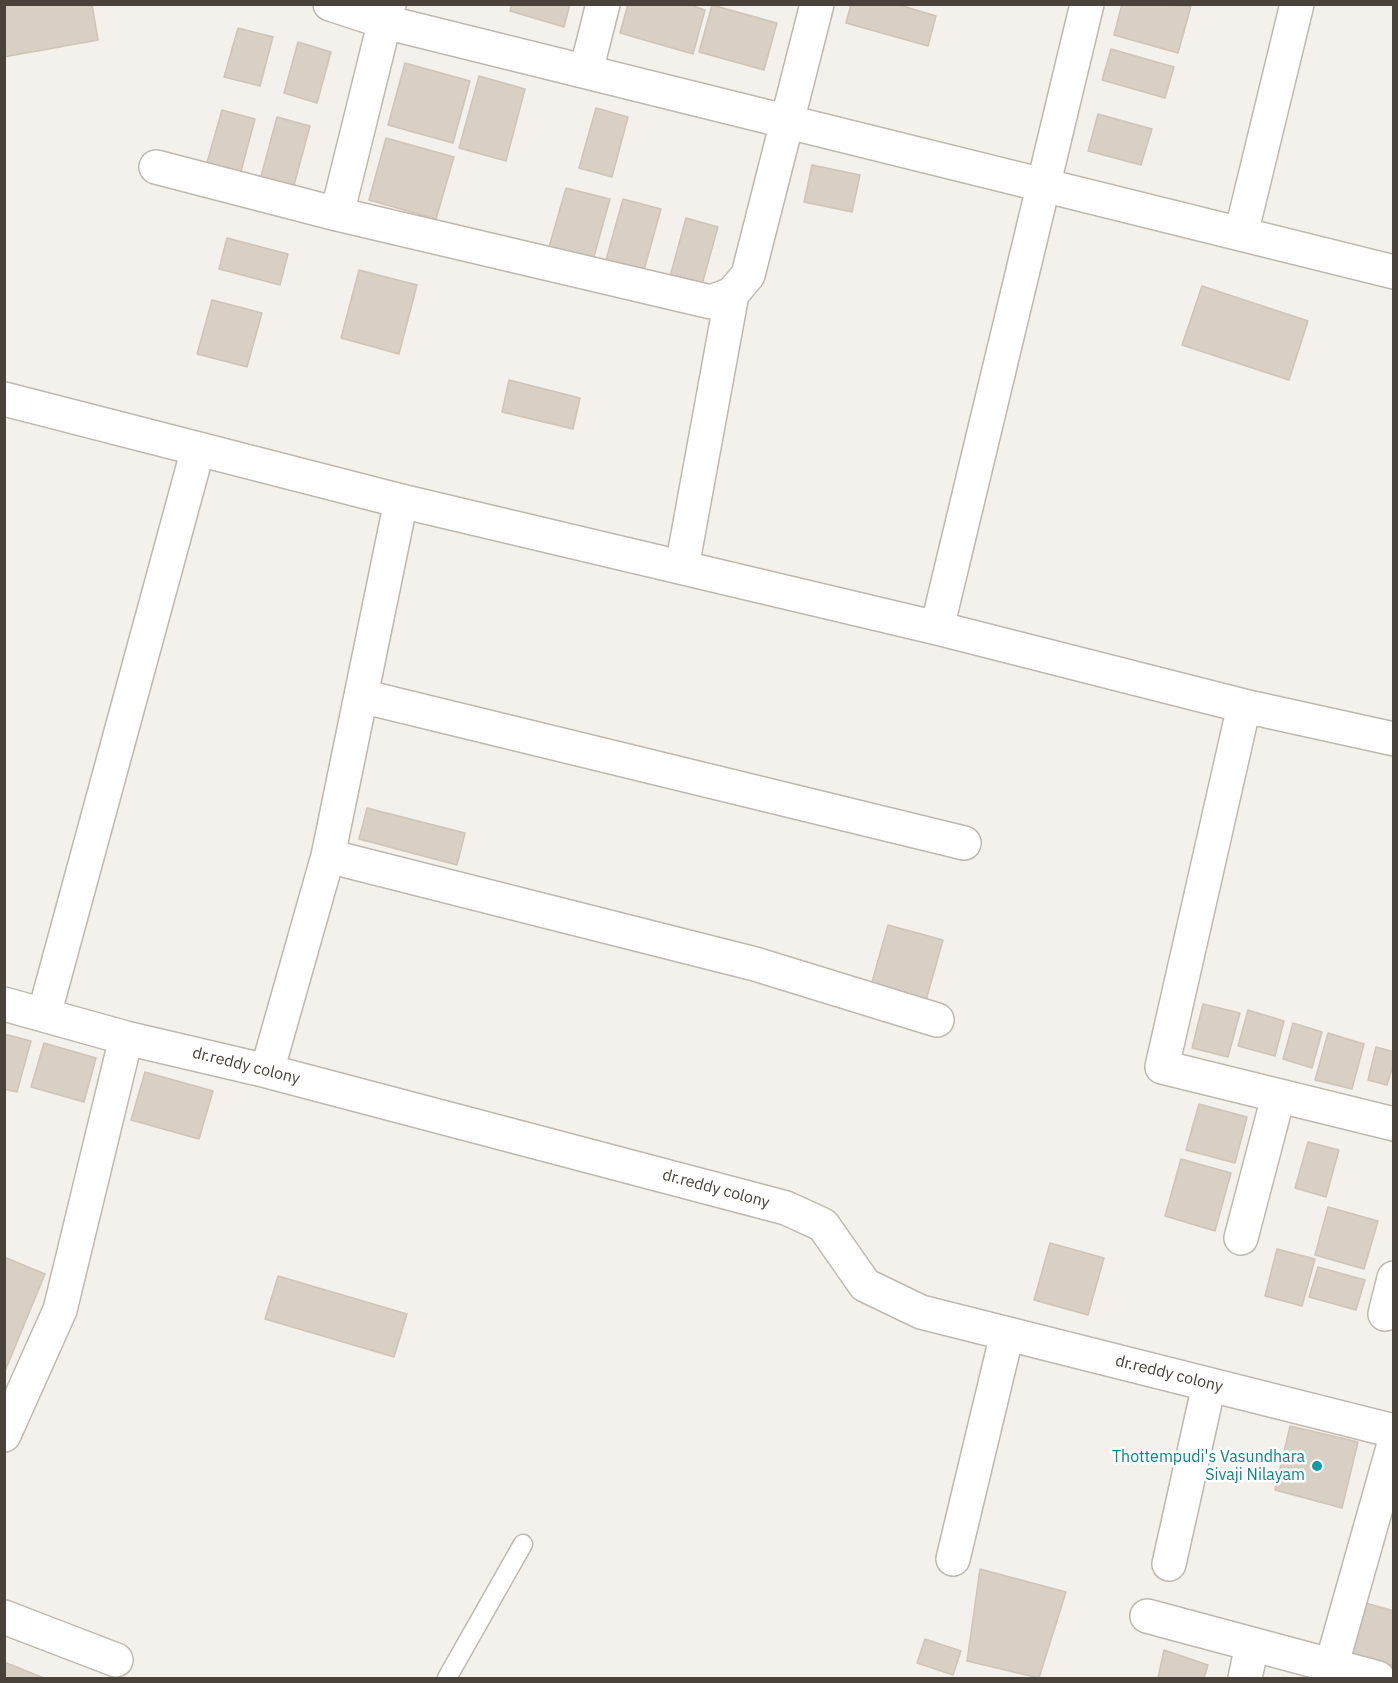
<!DOCTYPE html>
<style>
body{margin:0}
#map{position:relative;width:1398px;height:1683px;overflow:hidden;background:#f4f1ec;font-family:"IBM Plex Sans",sans-serif}
canvas{display:block}
.frame{position:absolute;inset:0;border:6px solid #48423a;pointer-events:none}
</style>
<div id="map">
<canvas width="1398" height="1683"></canvas>
<div class="frame"></div>
</div>
<script>
const ctx = document.querySelector('canvas').getContext('2d');
ctx.lineJoin = 'round';
function fill(path, color) {
  ctx.fillStyle = color;
  ctx.fill(path, 'evenodd');
}
function poly(rows) {
  const path = new Path2D();
  for (const r of rows) {
    path.moveTo(r[0], r[1]);
    for (let i = 2; i < r.length; i += 2) path.lineTo(r[i], r[i + 1]);
  }
  return path;
}
function strokePath(path, color, width, dash) {
  ctx.strokeStyle = color;
  ctx.lineWidth = width;
  ctx.lineCap = dash ? 'butt' : 'round';
  ctx.setLineDash(dash || []);
  ctx.stroke(path);
}
function label(font, color, halo, rows, align = 'center') {
  ctx.font = font + ' "IBM Plex Sans",sans-serif';
  ctx.lineWidth = 5;
  ctx.setLineDash([]);
  ctx.textBaseline = 'middle';
  ctx.strokeStyle = halo;
  ctx.fillStyle = color;
  for (const [text, x, y, turn = 0] of rows) {
    ctx.save();
    ctx.translate(x, y);
    ctx.rotate((+turn || 0) * Math.PI / 180);
    ctx.textAlign = isNaN(turn) ? turn : align;
    if (halo) ctx.strokeText(text, 0, 0);
    ctx.fillText(text, 0, 0);
    ctx.restore();
  }
}
const building = poly([
 [4,4,92,4,98,40,4,57,4,4],
 [512,4,570,4,564,27,510,11,512,4],
 [628,4,688,4,705,10,693,54,620,33,628,4],
 [851,4,896,4,936,16,928,46,846,23,851,4],
 [1122,4,1191,6,1178,53,1114,35,1122,4],
 [712,5,777,23,764,70,699,52,712,5],
 [238,28,273,37,260,86,224,77,238,28],
 [298,42,331,52,317,103,284,93,298,42],
 [1111,49,1174,67,1165,98,1102,80,1111,49],
 [405,63,470,81,453,143,388,125,405,63],
 [479,76,525,89,506,161,459,148,479,76],
 [596,108,628,117,612,177,579,168,596,108],
 [222,110,255,119,240,175,206,166,222,110],
 [1098,114,1152,129,1141,165,1088,151,1098,114],
 [277,117,310,126,293,189,260,180,277,117],
 [386,138,454,157,436,219,369,200,386,138],
 [812,165,860,175,852,212,804,202,812,165],
 [566,188,610,199,593,260,549,247,566,188],
 [623,199,661,209,644,270,606,260,623,199],
 [686,218,718,227,701,288,669,280,686,218],
 [227,238,288,254,280,285,219,269,227,238],
 [359,270,417,285,399,354,341,338,359,270],
 [1202,286,1308,321,1289,380,1182,345,1202,286],
 [212,300,262,313,247,367,197,354,212,300],
 [509,380,580,398,573,429,502,412,509,380],
 [367,808,465,833,457,865,359,839,367,808],
 [888,925,943,940,925,1004,870,989,888,925],
 [1203,1004,1240,1013,1228,1057,1192,1048,1203,1004],
 [1248,1010,1284,1021,1275,1056,1238,1046,1248,1010],
 [1293,1023,1322,1032,1312,1068,1283,1059,1293,1023],
 [1328,1033,1364,1044,1352,1089,1315,1080,1328,1033],
 [4,1034,31,1041,17,1092,4,1089,4,1034],
 [44,1043,96,1058,84,1102,31,1087,44,1043],
 [1376,1047,1394,1052,1394,1062,1387,1085,1368,1080,1376,1047],
 [145,1072,213,1091,199,1139,131,1120,145,1072],
 [1199,1104,1247,1117,1235,1163,1186,1150,1199,1104],
 [1308,1142,1339,1150,1326,1197,1295,1188,1308,1142],
 [1181,1159,1231,1173,1215,1231,1165,1216,1181,1159],
 [1328,1207,1378,1221,1364,1269,1315,1255,1328,1207],
 [1050,1243,1104,1258,1088,1315,1034,1300,1050,1243],
 [1277,1249,1315,1259,1302,1306,1265,1296,1277,1249],
 [4,1257,45,1274,5,1371,4,1371,4,1257],
 [1318,1267,1365,1280,1356,1310,1309,1297,1318,1267],
 [278,1276,407,1314,394,1357,265,1319,278,1276],
 [1290,1426,1358,1442,1342,1508,1275,1490,1290,1426],
 [980,1569,1066,1592,1039,1678,967,1661,980,1569],
 [1362,1602,1394,1611,1393,1666,1347,1651,1362,1602],
 [925,1639,961,1651,953,1675,917,1663,925,1639],
 [1164,1650,1208,1665,1204,1678,1158,1678,1164,1650],
 [4,1662,44,1678,4,1678,4,1662]
]);
const lane = poly([
 [447,1678,523,1544]
]);
const street = poly([
 [330,4,385,22,1394,272],
 [586,71,603,4],
 [156,167,337,214,711,302,732,294,748,275,817,4],
 [337,214,389,4],
 [1241,234,1297,4],
 [4,399,401,501,937,628,1244,706,1394,739],
 [682,567,732,294],
 [937,628,1087,4],
 [361,696,964,843],
 [1244,706,1162,1067,1394,1124],
 [328,856,755,964,937,1020],
 [4,1004,126,1038,267,1071,786,1208,823,1225,865,1285,921,1312,1394,1431],
 [44,1015,198,449],
 [267,1071,328,856,401,501],
 [1241,1238,1278,1097],
 [1385,1314,1394,1278],
 [4,1435,60,1310,126,1038],
 [953,1559,1007,1334],
 [1169,1564,1209,1385],
 [1147,1616,1378,1678],
 [4,1617,116,1660],
 [1331,1667,1394,1444],
 [1245,1678,1252,1645]
]);
const markers = [
 [1317,1466,6,"#0f9aa8"]
];
const streetNames = [
 ["dr.reddy colony",246,1066,14],
 ["dr.reddy colony",716,1189,15],
 ["dr.reddy colony",1169,1374,14]
];
const cultureNames = [
 ["Thottempudi's Vasundhara",1305,1457],
 ["Sivaji Nilayam",1305,1475]
];
fill(building, '#d8cfc5');
strokePath(building, '#cfc4b6', 1.5);
strokePath(lane, '#bfb8af', 21);
strokePath(street, '#bfb8af', 36);
strokePath(lane, '#fff', 18);
strokePath(street, '#fff', 33);
for (const [x, y, r, color] of markers) {
  const dot = new Path2D();
  dot.arc(x, y, r, 0, 2 * Math.PI);
  ctx.fillStyle = color;
  ctx.fill(dot);
  strokePath(dot, '#fff', 2);
}
label('16px', '#48423a', '#fff', streetNames);
label('16px', '#0d838f', '#fff', cultureNames, 'right');
</script>
